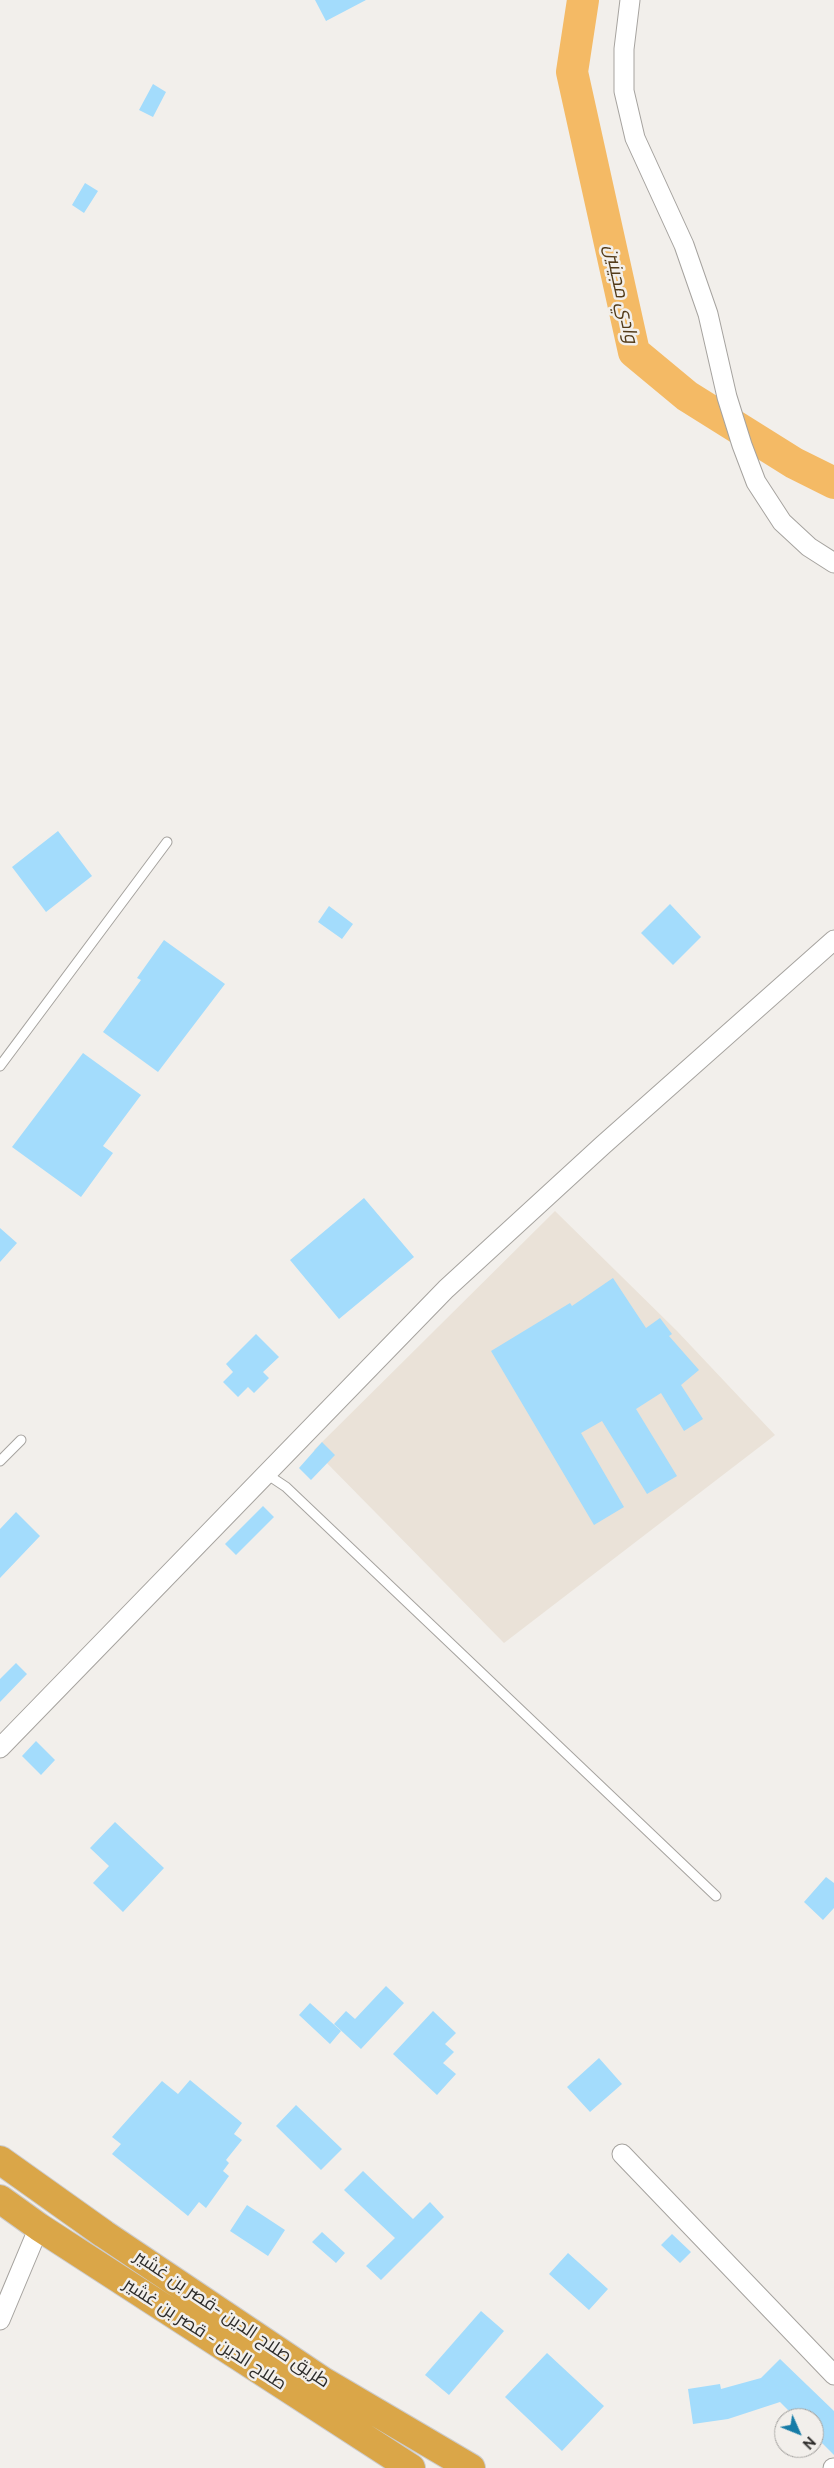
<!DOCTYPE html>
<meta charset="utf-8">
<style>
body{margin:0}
#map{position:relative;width:834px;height:2468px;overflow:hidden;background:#f2efeb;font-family:Raleway,sans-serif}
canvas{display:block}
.north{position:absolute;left:774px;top:2408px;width:50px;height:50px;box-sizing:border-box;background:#f2efeb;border:1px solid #a3a19e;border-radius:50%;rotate:134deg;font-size:14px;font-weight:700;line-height:20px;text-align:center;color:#2d2c2a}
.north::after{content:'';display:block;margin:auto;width:18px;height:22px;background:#177ca7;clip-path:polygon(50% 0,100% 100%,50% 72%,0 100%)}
</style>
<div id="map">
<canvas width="834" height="2468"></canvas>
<div class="north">N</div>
</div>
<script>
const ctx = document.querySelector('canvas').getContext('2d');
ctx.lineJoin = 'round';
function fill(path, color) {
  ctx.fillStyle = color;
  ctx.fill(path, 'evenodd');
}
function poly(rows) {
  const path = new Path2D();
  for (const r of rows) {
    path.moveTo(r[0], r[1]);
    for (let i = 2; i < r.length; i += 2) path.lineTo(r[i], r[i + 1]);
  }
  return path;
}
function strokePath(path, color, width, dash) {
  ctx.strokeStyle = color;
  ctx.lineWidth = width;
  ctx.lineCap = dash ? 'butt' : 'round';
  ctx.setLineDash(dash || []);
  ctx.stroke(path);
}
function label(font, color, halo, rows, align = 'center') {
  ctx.font = font + ' Raleway,Cairo,sans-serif';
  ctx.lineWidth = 5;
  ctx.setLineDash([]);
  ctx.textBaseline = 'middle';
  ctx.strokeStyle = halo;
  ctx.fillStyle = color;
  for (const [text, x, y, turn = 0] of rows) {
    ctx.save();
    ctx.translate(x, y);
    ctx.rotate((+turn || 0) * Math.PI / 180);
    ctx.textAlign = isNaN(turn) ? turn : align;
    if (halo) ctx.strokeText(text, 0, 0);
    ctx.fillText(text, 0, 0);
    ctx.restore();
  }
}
const built = poly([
 [555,1211,677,1331,775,1435,504,1643,314,1450]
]);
const river = poly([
 [583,0,572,72,634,352,687,396,794,463,834,483]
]);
const building = poly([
 [315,0,366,0,326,21],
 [153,84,166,92,153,117,139,110],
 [85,183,98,191,84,213,72,205],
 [58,831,92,876,46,912,12,867],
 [670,904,701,937,673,965,641,933],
 [329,906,353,924,342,939,318,922],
 [164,940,225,984,158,1072,103,1032,141,980,137,978],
 [83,1053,141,1095,103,1146,113,1153,81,1197,12,1147],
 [364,1198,414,1257,339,1319,290,1260],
 [0,1228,17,1243,0,1262],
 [613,1278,646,1328,660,1318,672,1334,669,1336,699,1370,681,1385,703,1419,684,1431,661,1393,636,1409,677,1476,647,1494,602,1421,581,1433,624,1507,594,1525,491,1351,570,1303,572,1306],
 [256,1334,279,1357,263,1372,269,1378,254,1393,248,1387,238,1397,223,1382,233,1372,226,1364],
 [322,1442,335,1455,311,1480,299,1468],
 [263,1506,274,1517,236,1555,225,1544],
 [16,1512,40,1536,0,1578,0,1529],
 [16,1663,27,1674,0,1702,0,1679],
 [36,1741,55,1760,41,1775,22,1756],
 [115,1822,164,1868,123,1912,93,1883,109,1866,90,1848],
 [826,1877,834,1883,834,1908,823,1920,804,1902],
 [386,1986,404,2003,361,2049,334,2024,346,2011,355,2019],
 [310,2003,341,2031,330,2044,299,2015],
 [433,2011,456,2033,445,2044,454,2052,443,2063,456,2074,437,2095,393,2054],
 [599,2058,622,2084,590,2112,567,2087],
 [190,2080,242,2123,234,2134,242,2140,226,2160,229,2163,223,2171,229,2176,206,2208,199,2202,188,2216,112,2154,121,2144,112,2137,162,2081,178,2094],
 [296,2105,342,2149,321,2170,276,2126],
 [363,2171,413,2219,430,2202,444,2217,381,2280,366,2266,395,2238,344,2190],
 [247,2205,285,2230,268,2256,230,2231],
 [322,2232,345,2253,336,2263,312,2242],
 [672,2234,691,2252,680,2263,661,2245],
 [568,2253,608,2289,589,2310,549,2274],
 [481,2311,504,2331,449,2395,425,2375],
 [547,2353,604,2406,562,2451,505,2397],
 [780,2359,834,2411,834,2455,814,2435,814,2418,796,2418,780,2402,728,2419,693,2424,688,2389,720,2384,721,2389,761,2378]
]);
const service = poly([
 [0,1066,167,842],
 [0,1461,21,1440],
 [265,1473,286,1487,716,1896]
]);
const minor = poly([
 [630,0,624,49,624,91,635,138,684,245,708,314,727,397,742,445,756,482,782,522,809,547,834,563],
 [0,1748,446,1289,603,1145,834,940],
 [622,2154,834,2375],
 [0,2320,39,2227],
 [833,2468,834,2468]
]);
const trunk = poly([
 [0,2160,104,2234,323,2381,471,2468],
 [0,2199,39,2227,411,2468]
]);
const streetNames = [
 ["طريق صلاح الدين -قصر بن غشير",232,2319,34],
 ["صلاح الدين - قصر بن غشير",205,2334,33]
];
const waterNames = [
 ["وادي مجينين",621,294,78]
];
fill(built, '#eae2d8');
strokePath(river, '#f4ba65', 32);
fill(building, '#a3dcfc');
strokePath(service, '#a6a39f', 11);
strokePath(minor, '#a6a39f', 21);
strokePath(trunk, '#cdcccc', 30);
strokePath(service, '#fff', 9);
strokePath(minor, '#fff', 19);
strokePath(trunk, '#daa648', 28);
label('18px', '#2d2c2a', '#f2efeb', streetNames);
label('italic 19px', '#533b18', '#f2efeb', waterNames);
</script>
